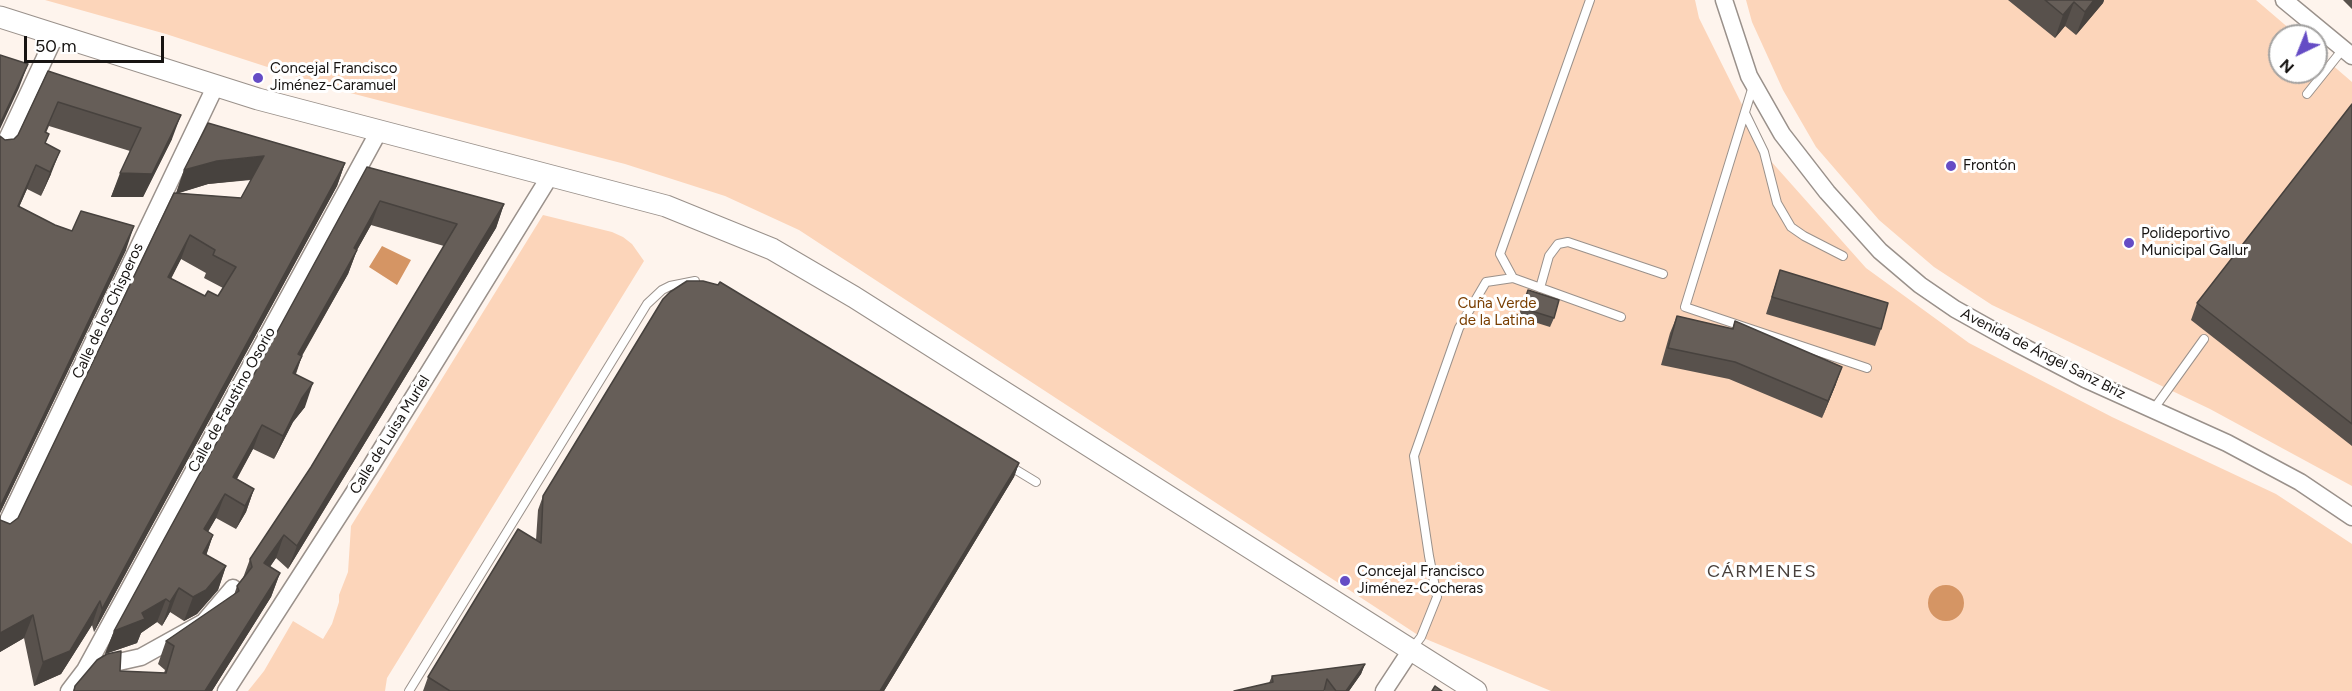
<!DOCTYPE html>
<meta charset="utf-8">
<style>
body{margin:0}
#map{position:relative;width:2352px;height:691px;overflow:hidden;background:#fef4ed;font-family:Figtree,sans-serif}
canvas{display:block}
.north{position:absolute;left:2268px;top:24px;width:60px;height:60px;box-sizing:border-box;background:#fff;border:2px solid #a2a1a0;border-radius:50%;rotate:223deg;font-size:16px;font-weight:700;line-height:24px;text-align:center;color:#171412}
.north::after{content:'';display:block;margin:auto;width:21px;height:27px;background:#654cc5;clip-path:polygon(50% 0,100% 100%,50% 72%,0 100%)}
.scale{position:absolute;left:24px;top:36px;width:140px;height:27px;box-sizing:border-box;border:3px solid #171412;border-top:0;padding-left:8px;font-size:18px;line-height:21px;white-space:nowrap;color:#171412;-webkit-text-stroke:4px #fff;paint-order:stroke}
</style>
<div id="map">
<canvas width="2352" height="691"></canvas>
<div class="north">N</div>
<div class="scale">50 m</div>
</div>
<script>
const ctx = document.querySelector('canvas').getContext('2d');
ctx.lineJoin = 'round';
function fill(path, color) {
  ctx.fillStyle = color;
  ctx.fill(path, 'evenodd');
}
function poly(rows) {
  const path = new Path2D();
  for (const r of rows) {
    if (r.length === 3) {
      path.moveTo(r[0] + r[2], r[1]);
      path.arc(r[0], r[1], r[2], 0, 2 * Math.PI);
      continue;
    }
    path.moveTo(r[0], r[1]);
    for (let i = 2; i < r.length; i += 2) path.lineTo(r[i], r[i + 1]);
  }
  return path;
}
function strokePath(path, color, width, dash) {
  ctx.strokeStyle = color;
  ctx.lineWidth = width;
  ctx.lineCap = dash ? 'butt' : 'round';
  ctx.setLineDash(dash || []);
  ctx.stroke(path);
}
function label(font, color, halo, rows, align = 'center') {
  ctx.font = font + ' Figtree,sans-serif';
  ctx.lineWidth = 6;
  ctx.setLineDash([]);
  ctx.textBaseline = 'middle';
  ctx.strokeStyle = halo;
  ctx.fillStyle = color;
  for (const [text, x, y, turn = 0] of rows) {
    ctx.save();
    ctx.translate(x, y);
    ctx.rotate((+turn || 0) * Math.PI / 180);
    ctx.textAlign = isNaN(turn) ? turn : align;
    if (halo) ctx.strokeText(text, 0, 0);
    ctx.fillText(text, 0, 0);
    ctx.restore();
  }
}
const green = poly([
 [45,0,1695,0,1699,18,1769,159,1866,268,1969,343,2112,417,2276,494,2352,544,2352,691,1551,691,1421,637,799,230,725,196,625,164,335,89,166,34],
 [1746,0,2256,0,2298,36,2280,36,2280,72,2316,72,2316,51,2352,82,2352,486,2210,409,1992,305,1934,267,1879,220,1816,147,1783,90,1752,22],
 [543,215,612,232,623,237,632,244,644,261,387,678,385,691,248,691,264,671,293,621,323,639,332,624,339,602,339,595,348,572,351,526]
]);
const water = poly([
 [382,246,411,260,397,285,369,267],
 [1946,603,18]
]);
const service = poly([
 [1590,0,1500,254,1513,278,1621,317],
 [1753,86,1685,307,1867,368],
 [2307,94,2343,49],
 [1745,113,1764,152,1777,203,1791,227,1804,236,1843,256],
 [1540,288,1549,256,1558,244,1568,242,1663,274],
 [2153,410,2204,339],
 [1008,465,1036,482],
 [1411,650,1421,637,1437,597,1429,556,1414,456,1459,328,1486,282,1513,278],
 [409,691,647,304,662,290,670,286,695,281]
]);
const minor = poly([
 [1724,0,1749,76,1782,134,1827,192,1880,251,1920,285,1955,309,2016,343,2085,379,2227,443,2300,482,2352,517],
 [2284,0,2352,56],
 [0,154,56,34],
 [0,537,216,85],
 [101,666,141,657,204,622,233,588],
 [69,691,85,670,379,131],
 [226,691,371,466,550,176],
 [1384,691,1411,650]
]);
const tertiary = poly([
 [0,17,258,99,666,206,772,249,854,297,1476,691]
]);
const wall = poly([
 [2008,0,2104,0,2103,3,2076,35,2065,26,2055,38],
 [2343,0,2352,0,2352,9],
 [48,71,172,139,143,197,111,197,130,151,49,126,46,133,49,134,45,144,51,174,41,196,27,189,19,207,55,225,126,250,0,513,5,140,14,139,18,135],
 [2352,104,2352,446,2191,320,2197,303],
 [345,163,337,186,94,632,92,625,61,674,34,686,24,638,0,652,0,516,0,520,10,524,18,518,176,193,184,170],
 [251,180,241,198,178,193,208,184],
 [181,259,206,273,204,278,223,288,218,296,205,296,171,279],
 [367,167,504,204,496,228,288,569,276,558,270,567,280,573,271,597,212,691,73,691,75,686,120,671,164,673,165,670,158,664,166,641,234,595,237,586,243,578,250,559,311,467,444,246,371,225,357,250,348,274,302,356,296,374,305,407,293,422,274,459,253,449,237,479,254,489,246,512,236,529,216,518,208,532,213,535,206,555,226,566,218,590,197,614,184,621,170,612,162,626,157,622,141,633,137,643,105,654,114,631],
 [1780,270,1881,329,1875,346,1766,314],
 [1528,290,1554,318,1550,327,1518,317],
 [1677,316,1732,329,1735,321,1836,384,1822,418,1729,379,1661,365,1670,333],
 [1019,463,1014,477,884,691,423,691,428,677,536,540,538,510,543,496],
 [1365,664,1361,674,1349,691,1325,691,1325,690,1269,683,1272,676]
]);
const shadedWall = poly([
 [2094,0,2104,0,2103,3,2076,35,2085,12],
 [2074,2,2065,26,2055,38,2063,15],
 [28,64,19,88,0,129,0,124],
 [181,115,172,139,143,197,111,197,120,173],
 [60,151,51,174,41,196,50,172],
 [264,156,255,179,208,184,176,194,184,170,217,161],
 [345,163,337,186,94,632,102,609],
 [36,165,27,189,9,230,18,206],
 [380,201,371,225,357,250,348,274,289,378,298,354,354,248],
 [504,204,496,228,288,569,297,546],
 [134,226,126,250,0,513,0,507],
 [190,235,181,259,159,301,168,277],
 [302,356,293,380,293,373],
 [1842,367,1836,384,1822,418,1828,401],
 [313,383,305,407,293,422,274,459,283,436,302,398],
 [262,425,253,449,227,496,233,477],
 [1019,463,1014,477,884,691,880,691],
 [254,489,246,512,236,529,245,506],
 [225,494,216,518,195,553,204,529],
 [213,535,205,559,203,553],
 [284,535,276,558,255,587,264,563],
 [226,566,218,590,197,614,184,621,193,597],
 [280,573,271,597,212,691,205,691],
 [179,588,170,612,162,626,170,602],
 [166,599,157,622,141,633,137,643,105,654,114,631],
 [100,601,92,625,61,674,34,686,43,662],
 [33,615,24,638,0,652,0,633],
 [1365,664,1361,674,1349,691,1346,691]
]);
const building = poly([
 [2045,0,2094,0,2085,12,2074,2,2063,15,2045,0],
 [0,55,28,64,0,124,0,55],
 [48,71,181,115,152,174,120,173,141,128,58,102,45,132,49,134,45,143,60,151,50,172,36,165,18,206,55,225,72,231,81,211,134,226,0,507,0,136,5,140,14,139,18,135,48,71],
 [2352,104,2352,424,2197,303,2352,104],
 [208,123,345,163,102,609,100,601,70,651,43,662,33,615,0,633,0,516,0,520,10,524,18,518,174,193,241,198,264,156,217,161,184,170,208,123],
 [190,235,215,250,213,255,236,267,218,296,208,291,205,296,168,277,190,235],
 [367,167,504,204,297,546,284,535,264,563,280,573,205,691,74,691,75,686,97,660,107,654,121,651,120,671,166,673,174,646,166,641,239,591,237,586,252,567,250,559,311,467,457,224,380,201,354,248,357,250,298,354,302,356,293,373,313,383,302,398,283,436,262,425,233,477,254,489,245,506,225,494,204,529,213,535,203,553,226,566,206,590,193,597,179,588,170,602,166,599,142,613,145,619,114,631,367,167],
 [1780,270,1888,303,1881,329,1772,297,1780,270],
 [687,281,703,281,718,285,720,282,1019,463,880,691,450,691,428,677,518,529,541,543,543,496,663,299,670,292,687,281],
 [1528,290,1559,300,1554,318,1522,308,1528,290],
 [1677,316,1733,329,1735,321,1842,367,1828,401,1735,362,1668,348,1677,316],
 [1365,664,1346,691,1336,691,1327,679,1324,691,1234,691,1273,682,1272,676,1365,664],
 [1435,686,1442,691,1432,691,1435,686]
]);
const markers = [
 [258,78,6,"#654cc5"],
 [1951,166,6,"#654cc5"],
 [2129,243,6,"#654cc5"],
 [1345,581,6,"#654cc5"]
];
const poiNames = [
 ["Concejal Francisco",270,69],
 ["Jiménez-Caramuel",270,86],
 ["Frontón",1963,166],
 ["Polideportivo",2141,234],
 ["Municipal Gallur",2141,251],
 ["Concejal Francisco",1357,572],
 ["Jiménez-Cocheras",1357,589]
];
const parkNames = [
 ["Cuña Verde",1497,304],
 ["de la Latina",1497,321]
];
const streetNames = [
 ["Calle de los Chisperos",108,311,-65],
 ["Avenida de Ángel Sanz Briz",2043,354,27],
 ["Calle de Faustino Osorio",232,400,-61],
 ["Calle de Luisa Muriel",390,435,-58]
];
const quarterNames = [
 ["CÁRMENES",1762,572]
];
fill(green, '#fcd5ba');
fill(water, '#d59564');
strokePath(service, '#9a918b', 10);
strokePath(minor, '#9a918b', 19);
strokePath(tertiary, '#9a918b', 23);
strokePath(service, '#fff', 8);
strokePath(minor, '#fff', 16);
strokePath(tertiary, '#fff', 21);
fill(wall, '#58514c');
fill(shadedWall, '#47423e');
fill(building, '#665e58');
strokePath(building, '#47423e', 1.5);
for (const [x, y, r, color] of markers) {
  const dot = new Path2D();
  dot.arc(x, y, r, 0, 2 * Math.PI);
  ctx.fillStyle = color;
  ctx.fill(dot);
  strokePath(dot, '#fff', 2);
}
label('15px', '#171412', '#fff', poiNames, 'left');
label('15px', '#793e00', '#fff', parkNames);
label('15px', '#171412', '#fff', streetNames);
ctx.letterSpacing = '1.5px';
label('18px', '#49413c', '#fff', quarterNames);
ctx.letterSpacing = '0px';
</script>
